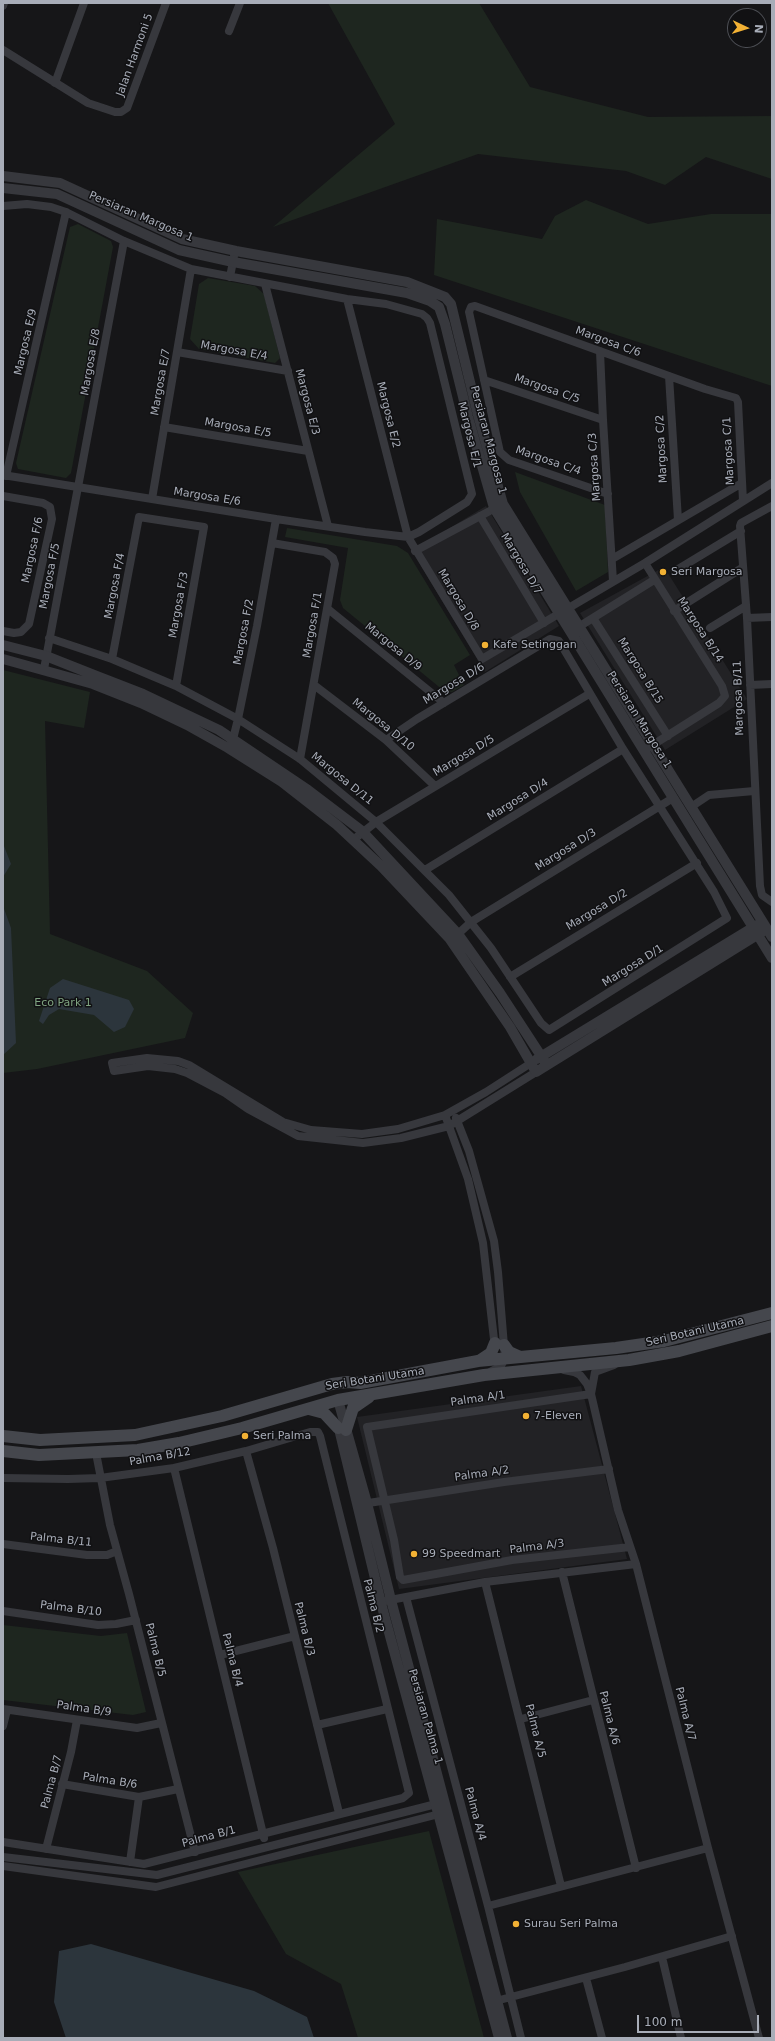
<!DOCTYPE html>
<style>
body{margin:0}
#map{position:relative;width:775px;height:2041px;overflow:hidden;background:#161618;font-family:"DejaVu Sans",sans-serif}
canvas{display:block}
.frame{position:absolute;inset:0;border:4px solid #a8adb8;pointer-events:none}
.north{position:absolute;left:727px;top:8px;width:40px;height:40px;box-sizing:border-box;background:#111113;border:1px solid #4d4f55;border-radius:50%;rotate:94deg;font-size:11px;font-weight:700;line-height:16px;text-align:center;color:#a8adb8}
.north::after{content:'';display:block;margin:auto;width:14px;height:18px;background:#f2b134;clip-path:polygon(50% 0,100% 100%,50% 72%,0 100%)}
.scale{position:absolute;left:637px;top:2015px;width:122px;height:18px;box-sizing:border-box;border:2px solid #a8adb8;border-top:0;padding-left:5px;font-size:12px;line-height:14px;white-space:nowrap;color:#a8adb8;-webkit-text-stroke:3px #111113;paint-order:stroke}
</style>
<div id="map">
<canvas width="775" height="2041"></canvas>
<div class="frame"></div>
<div class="north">N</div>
<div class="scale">100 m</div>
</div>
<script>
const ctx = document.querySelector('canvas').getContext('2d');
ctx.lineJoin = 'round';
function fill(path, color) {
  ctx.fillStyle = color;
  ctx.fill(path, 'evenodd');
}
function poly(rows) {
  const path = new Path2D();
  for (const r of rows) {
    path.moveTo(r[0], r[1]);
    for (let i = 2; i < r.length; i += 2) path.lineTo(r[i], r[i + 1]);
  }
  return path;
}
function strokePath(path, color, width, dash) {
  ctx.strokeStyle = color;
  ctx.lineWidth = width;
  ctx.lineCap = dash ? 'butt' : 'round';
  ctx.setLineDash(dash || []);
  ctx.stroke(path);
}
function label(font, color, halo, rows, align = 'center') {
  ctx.font = font + ' "DejaVu Sans",sans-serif';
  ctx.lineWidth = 3;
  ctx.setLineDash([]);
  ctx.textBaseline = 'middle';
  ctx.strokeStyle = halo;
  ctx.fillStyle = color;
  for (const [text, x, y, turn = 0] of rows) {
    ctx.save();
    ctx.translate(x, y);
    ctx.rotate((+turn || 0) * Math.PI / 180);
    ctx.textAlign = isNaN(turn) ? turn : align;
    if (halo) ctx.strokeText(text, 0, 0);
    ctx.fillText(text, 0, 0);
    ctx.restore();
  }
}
const built = poly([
 [486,506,559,626,485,672,412,551],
 [664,567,747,699,665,750,580,613],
 [581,1386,627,1559,399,1589,357,1417]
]);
const green = poly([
 [328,3,479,3,530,87,648,117,772,116,772,179,706,157,665,185,626,171,478,154,273,227,395,124],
 [586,200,648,224,711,214,772,214,772,386,434,275,437,219,542,239,555,216],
 [78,224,111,241,113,247,71,473,66,478,18,469,16,463,70,227],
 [208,278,255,286,264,294,280,358,275,363,199,349,190,339,199,284],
 [515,472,605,505,608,572,576,591,520,492],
 [287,528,397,546,408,553,470,655,454,665,464,685,452,692,444,691,343,608,340,600,348,548,285,537],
 [3,670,90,692,84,728,45,721,50,934,147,971,193,1013,185,1038,37,1069,3,1073],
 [3,1625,101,1636,127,1633,146,1712,133,1715,3,1700],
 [429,1831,484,2038,358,2038,341,1984,286,1954,238,1872]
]);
const water = poly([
 [3,811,4,846,11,864,3,877],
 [3,906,11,928,16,1043,3,1055],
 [63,979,129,1000,134,1009,125,1027,114,1032,94,1015,59,1009,49,1015,43,1024,39,1021,50,988],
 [91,1944,254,1991,307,2017,314,2038,66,2038,54,2002,59,1951]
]);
const minor = poly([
 [3,6,4,3],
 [229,31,240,3],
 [3,50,88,103,115,112,121,112,127,108,166,3],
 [55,83,84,3],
 [3,206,27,204,51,207,66,212,124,241,191,269,347,299,386,304,422,314,427,318,430,323,472,494,467,502,419,532,408,537,365,532,276,519,3,475],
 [230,277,234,256],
 [265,284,328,526],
 [347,299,408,537,482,659,645,563,772,483],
 [600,351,603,420,613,581],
 [177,352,288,371],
 [669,376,678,520],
 [484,380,603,420],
 [164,427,308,451],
 [6,476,66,212],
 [608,494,509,460,500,452,469,312,471,307,475,306,705,389,736,398,738,402,743,501],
 [3,496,43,503,50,507,52,519,29,624,21,632,14,633,3,631],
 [152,499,191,269],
 [772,506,741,523,740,526,747,618,760,886,762,895,772,902],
 [480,516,544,623],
 [272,543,325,552,333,558,335,564,300,759],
 [415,551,499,506],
 [612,559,742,483],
 [645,563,722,686,725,696,719,703,648,748],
 [675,571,741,531],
 [328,609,444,703],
 [674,611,742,568],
 [593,618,668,736],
 [747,618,772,617],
 [580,626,654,580],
 [710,628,746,606],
 [49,638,112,659,176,686,238,719,300,759,376,822,449,895,491,948,541,1023,549,1030,727,918,714,892,623,749,559,641,550,639,417,719,386,740],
 [112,659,139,517,204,527,176,686],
 [44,669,124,241],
 [314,685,386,740,435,786],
 [750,685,772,684],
 [230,744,233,739,238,719,257,626,276,519],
 [691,807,709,795,754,791],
 [353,840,376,822,589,694],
 [425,870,623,749],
 [458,934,471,922,673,798],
 [510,977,697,863],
 [531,1063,486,1092,445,1115,398,1129,362,1134,311,1130,283,1122,189,1065,178,1061,147,1058,112,1063,114,1071,148,1066,175,1069,187,1073,225,1093,248,1109,298,1136,363,1143,401,1138,449,1126,536,1072],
 [445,1115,468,1179,483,1243,495,1348],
 [456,1118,469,1151,494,1241,498,1272,505,1358,501,1366,490,1372],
 [564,1370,574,1372,580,1375,587,1384,591,1394,618,1510,636,1564,708,1848,759,2038],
 [591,1394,367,1427,394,1540,400,1577,403,1580,512,1560,630,1547],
 [591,1394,595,1372,614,1365],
 [246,1451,273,1548,339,1813],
 [96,1453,110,1525,129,1594,195,1852],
 [174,1468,264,1838],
 [3,1478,68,1479,100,1478,174,1468,246,1451,310,1432,318,1432,320,1436,409,1793,403,1798,144,1864,3,1842],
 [362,1504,504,1482,609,1469],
 [3,1544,87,1555,107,1555,117,1551],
 [562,1572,636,1868],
 [485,1582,561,1886],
 [406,1597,488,1906,521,2038],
 [385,1601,485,1582,636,1564],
 [3,1611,98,1625,116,1624,136,1620],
 [220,1655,295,1636],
 [3,1709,137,1728,161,1723],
 [521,1719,593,1700],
 [317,1725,387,1709],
 [3,1726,7,1710],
 [62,1784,139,1797,178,1789],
 [46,1849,71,1752,77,1720],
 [3,1857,157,1875,440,1803],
 [130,1862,139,1797],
 [3,1866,156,1887,443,1813],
 [488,1906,708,1848],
 [662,1957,681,2038],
 [586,1978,602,2038],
 [492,2002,625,1967,732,1936]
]);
const tertiary = poly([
 [3,176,60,183,182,239,236,251,407,282,445,297,451,304,478,415,503,504,772,937],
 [3,188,57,194,179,250,233,262,407,293,430,301,439,307,445,324,468,417,494,508,772,958],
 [3,645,46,656,94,675,143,694,219,730,308,790,362,831,458,934,500,993,547,1065],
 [3,659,93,684,141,703,187,725,228,748,282,782,337,825,381,866,449,938,510,1027,536,1072,762,932],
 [537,1059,757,925],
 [338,1400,367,1503,391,1600,507,2038],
 [340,1433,381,1603,499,2038]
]);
const secondary = poly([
 [504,1345,509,1352,520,1357],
 [479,1361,491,1353,495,1343],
 [309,1409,324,1413,338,1428],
 [346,1430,353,1408,369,1397],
 [3,1436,40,1440,135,1435,222,1416,332,1384,347,1382,360,1383,478,1361,616,1348,664,1341,772,1313],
 [3,1451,39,1455,138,1450,179,1443,242,1428,338,1400,484,1375,629,1360,679,1351,772,1326]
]);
const markers = [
 [663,572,4,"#f2b134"],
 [485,645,4,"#f2b134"],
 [526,1416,4,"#f2b134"],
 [245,1436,4,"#f2b134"],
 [414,1554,4,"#f2b134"],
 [516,1924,4,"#f2b134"]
];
const streetNames = [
 ["Jalan Harmoni 5",135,55,-70],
 ["Persiaran Margosa 1",141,217,23],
 ["Margosa E/9",26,342,-77],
 ["Margosa C/6",608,342,20],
 ["Margosa E/4",234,351,10],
 ["Margosa E/8",91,362,-80],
 ["Margosa E/7",161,382,-80],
 ["Margosa C/5",547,389,19],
 ["Margosa E/3",307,402,75],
 ["Margosa E/2",388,415,76],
 ["Margosa E/5",238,428,10],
 ["Margosa E/1",469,435,76],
 ["Persiaran Margosa 1",488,440,75],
 ["Margosa C/2",662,449,-93],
 ["Margosa C/1",729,451,-93],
 ["Margosa C/4",548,461,19],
 ["Margosa C/3",595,467,-94],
 ["Margosa E/6",207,497,9],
 ["Margosa F/6",33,550,-78],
 ["Margosa D/7",521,564,59],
 ["Margosa F/5",50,576,-79],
 ["Margosa F/4",115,586,-79],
 ["Margosa D/8",458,600,59],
 ["Margosa F/3",179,605,-80],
 ["Margosa F/1",313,625,-80],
 ["Margosa B/14",700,630,57],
 ["Margosa F/2",244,632,-79],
 ["Margosa D/9",393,647,39],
 ["Margosa B/15",640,671,58],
 ["Margosa D/6",454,684,-31],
 ["Margosa B/11",739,698,-92],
 ["Persiaran Margosa 1",639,720,58],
 ["Margosa D/10",383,725,39],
 ["Margosa D/5",464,756,-31],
 ["Margosa D/11",342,779,39],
 ["Margosa D/4",518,800,-32],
 ["Margosa D/3",566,850,-32],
 ["Margosa D/2",597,910,-31],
 ["Margosa D/1",633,966,-32],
 ["Seri Botani Utama",695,1332,-13],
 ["Seri Botani Utama",375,1379,-9],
 ["Palma A/1",478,1399,-8],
 ["Palma B/12",160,1457,-10],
 ["Palma A/2",482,1474,-8],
 ["Palma B/11",61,1540,6],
 ["Palma A/3",537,1547,-7],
 ["Palma B/2",373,1606,76],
 ["Palma B/10",71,1609,7],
 ["Palma B/3",304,1629,76],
 ["Palma B/5",155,1650,76],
 ["Palma B/4",232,1660,76],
 ["Palma B/9",84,1709,8],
 ["Palma A/7",685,1714,76],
 ["Persiaran Palma 1",425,1717,74],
 ["Palma A/6",609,1718,76],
 ["Palma A/5",535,1731,76],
 ["Palma B/6",110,1781,9],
 ["Palma B/7",52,1782,-75],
 ["Palma A/4",475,1814,75],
 ["Palma B/1",209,1837,-15]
];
const poiNames = [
 ["Seri Margosa",671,572],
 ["Kafe Setinggan",493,645],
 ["7-Eleven",534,1416],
 ["Seri Palma",253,1436],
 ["99 Speedmart",422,1554],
 ["Surau Seri Palma",524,1924]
];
const parkNames = [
 ["Eco Park 1",63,1003]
];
fill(built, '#222225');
fill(green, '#1e261f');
fill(water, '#2c353c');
strokePath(minor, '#37383d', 8);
strokePath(tertiary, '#37383d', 10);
strokePath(secondary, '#45474d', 12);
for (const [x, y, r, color] of markers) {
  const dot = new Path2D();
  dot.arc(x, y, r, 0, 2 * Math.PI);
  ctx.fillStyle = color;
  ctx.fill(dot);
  strokePath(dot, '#111113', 1.5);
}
label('11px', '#a8adb8', '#111113', streetNames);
label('11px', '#a8adb8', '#111113', poiNames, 'left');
label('11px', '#7fa381', '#111113', parkNames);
</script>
